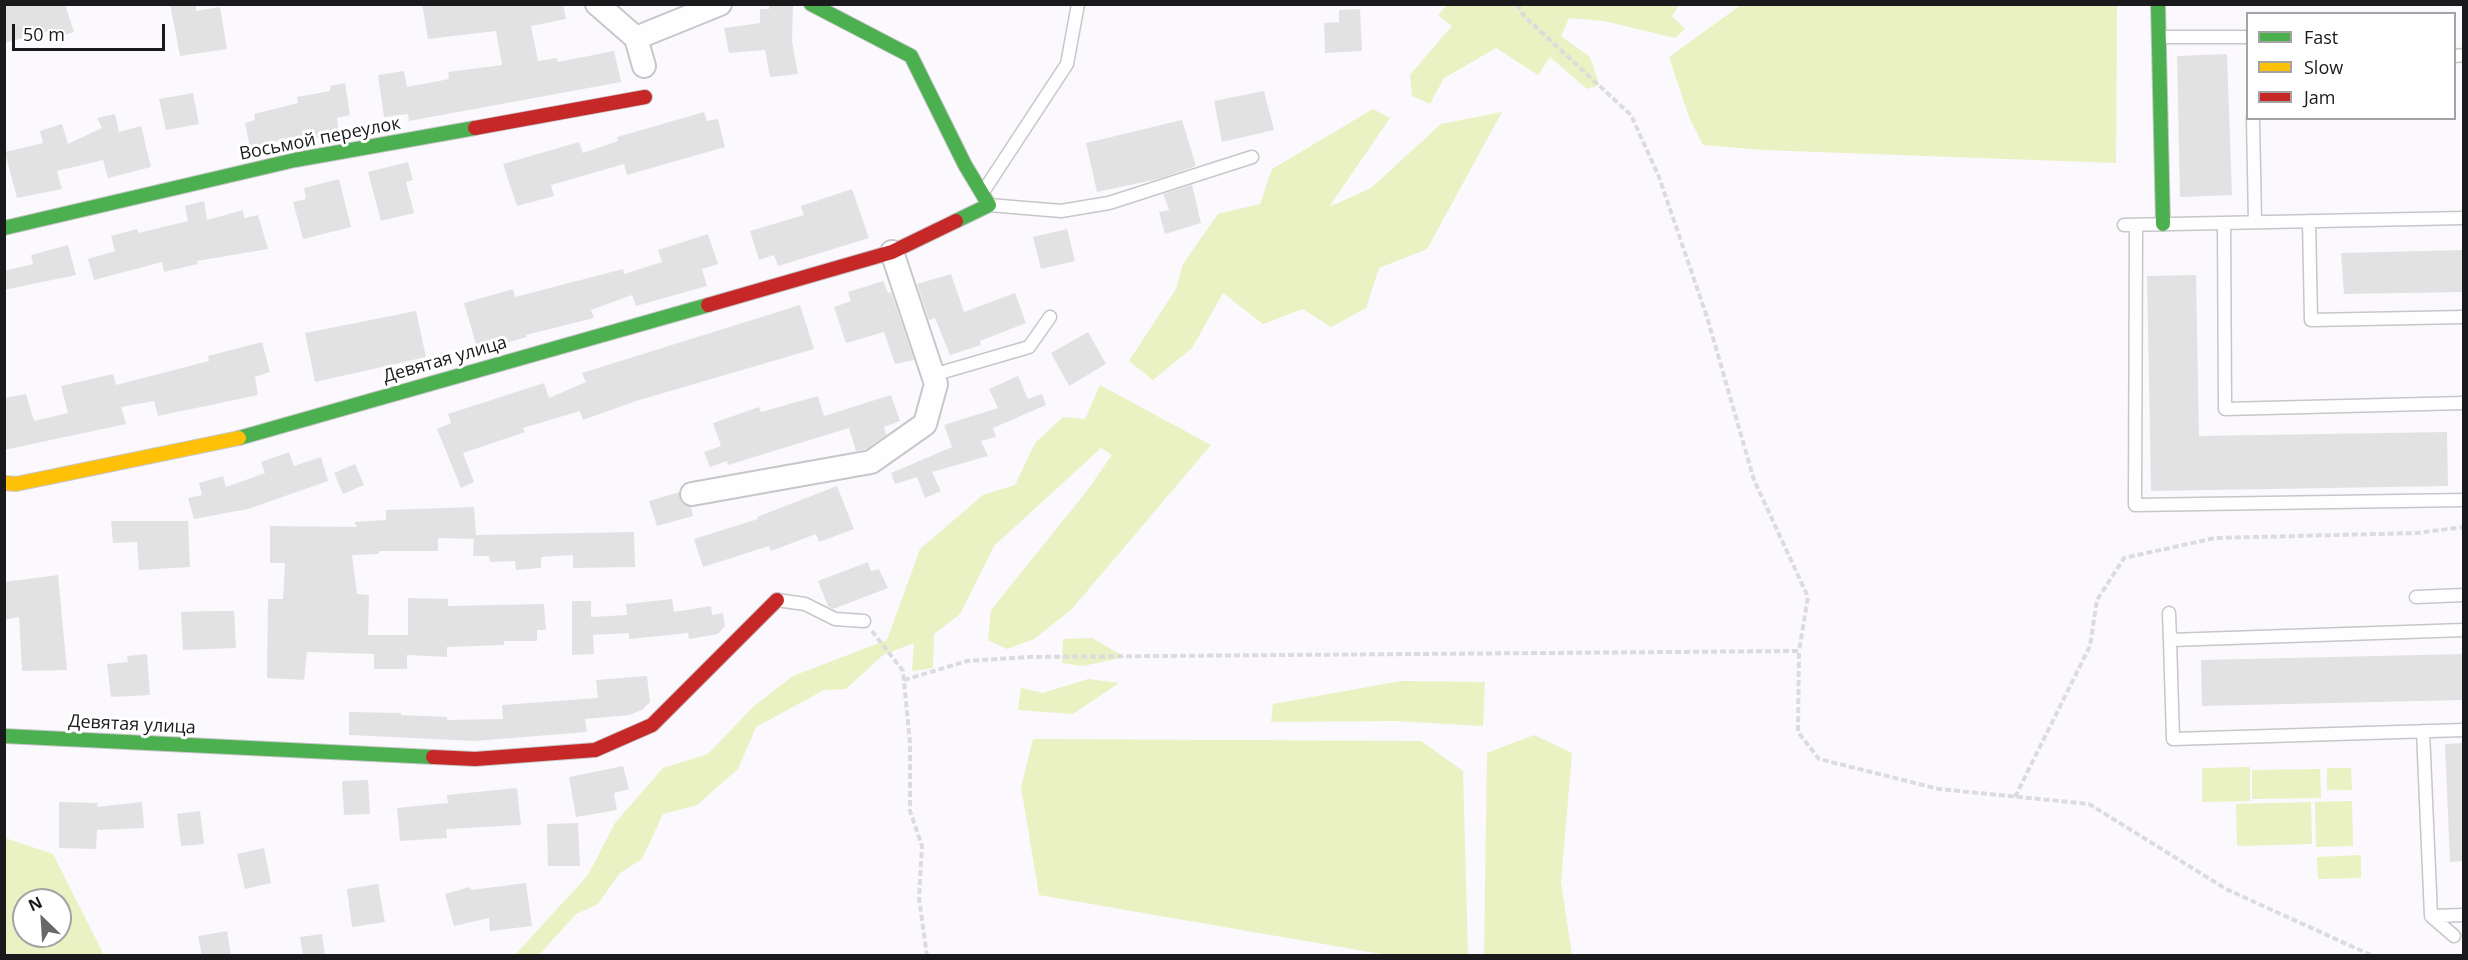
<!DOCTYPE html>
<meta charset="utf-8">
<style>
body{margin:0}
#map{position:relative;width:2468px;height:960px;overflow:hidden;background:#fbf9fd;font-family:"Open Sans",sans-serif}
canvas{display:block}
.frame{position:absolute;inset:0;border:6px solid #1a191b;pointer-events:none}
.legend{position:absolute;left:2246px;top:12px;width:210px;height:108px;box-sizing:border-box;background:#fff;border:2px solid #a3a3a4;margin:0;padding:8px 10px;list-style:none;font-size:18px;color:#1a191b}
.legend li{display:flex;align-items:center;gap:12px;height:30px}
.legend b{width:30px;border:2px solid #a3a3a4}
.north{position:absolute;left:12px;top:888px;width:60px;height:60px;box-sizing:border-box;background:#fff;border:2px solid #a3a3a4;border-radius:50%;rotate:335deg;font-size:16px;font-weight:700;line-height:24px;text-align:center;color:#1a191b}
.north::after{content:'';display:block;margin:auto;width:21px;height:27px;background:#69676a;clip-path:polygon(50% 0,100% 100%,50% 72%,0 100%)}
.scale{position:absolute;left:12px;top:24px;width:153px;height:27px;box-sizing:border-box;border:3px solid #1a191b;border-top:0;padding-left:8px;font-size:18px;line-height:21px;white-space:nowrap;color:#1a191b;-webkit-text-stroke:4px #fff;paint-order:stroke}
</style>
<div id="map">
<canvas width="2468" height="960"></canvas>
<div class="frame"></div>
<ul class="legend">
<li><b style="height:8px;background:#4caf50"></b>Fast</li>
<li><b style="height:8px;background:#ffc107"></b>Slow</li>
<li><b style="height:8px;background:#c62828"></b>Jam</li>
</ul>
<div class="north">N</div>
<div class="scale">50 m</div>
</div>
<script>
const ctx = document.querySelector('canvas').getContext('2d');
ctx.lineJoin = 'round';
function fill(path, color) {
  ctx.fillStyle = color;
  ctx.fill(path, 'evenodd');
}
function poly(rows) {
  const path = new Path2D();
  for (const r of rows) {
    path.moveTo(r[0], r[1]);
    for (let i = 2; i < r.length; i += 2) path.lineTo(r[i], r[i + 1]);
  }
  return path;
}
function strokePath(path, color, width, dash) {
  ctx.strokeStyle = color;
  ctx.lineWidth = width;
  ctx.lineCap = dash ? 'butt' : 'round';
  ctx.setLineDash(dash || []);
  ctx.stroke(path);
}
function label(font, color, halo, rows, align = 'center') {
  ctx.font = font + ' "Open Sans",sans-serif';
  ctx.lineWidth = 6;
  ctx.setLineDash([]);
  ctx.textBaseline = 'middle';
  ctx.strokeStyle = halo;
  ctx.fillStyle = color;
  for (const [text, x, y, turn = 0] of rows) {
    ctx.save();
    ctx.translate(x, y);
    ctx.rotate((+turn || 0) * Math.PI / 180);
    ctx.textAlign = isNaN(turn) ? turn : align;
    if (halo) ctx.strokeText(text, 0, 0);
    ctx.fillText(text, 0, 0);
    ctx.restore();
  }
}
const green = poly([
 [1448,4,1679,5,1672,16,1685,29,1675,38,1604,21,1569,18,1561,36,1590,57,1599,85,1587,89,1550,57,1538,75,1496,48,1444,78,1430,104,1412,96,1410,75,1452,26,1438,15],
 [1741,5,2117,5,2116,163,1764,150,1703,145,1689,117,1669,57],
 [1373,109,1390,118,1329,207,1371,188,1441,124,1502,112,1427,249,1379,268,1366,308,1331,327,1303,309,1263,324,1223,293,1192,348,1153,380,1129,361,1176,289,1183,264,1218,214,1260,204,1272,169],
 [1100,385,1211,445,1071,610,1034,639,1007,649,988,640,991,610,1086,492,1112,455,1101,448,994,546,960,614,934,634,933,668,912,671,914,643,883,655,846,689,824,690,756,727,738,769,697,805,663,814,642,859,620,873,598,904,576,914,539,955,515,955,588,875,615,823,663,768,708,754,754,706,793,676,887,640,920,549,983,495,1015,485,1035,443,1063,417,1085,419],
 [1092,638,1125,657,1083,666,1062,663,1063,639],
 [1088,679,1119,683,1073,714,1018,710,1021,688,1043,693],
 [1401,681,1485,682,1483,726,1395,721,1271,722,1273,704],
 [1534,735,1572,753,1561,882,1572,955,1484,955,1487,753],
 [1033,739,1421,741,1463,771,1468,955,1387,955,1039,895,1021,787],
 [2250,767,2250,801,2202,802,2202,768],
 [2327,768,2351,768,2352,790,2327,790],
 [2320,769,2321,798,2252,799,2252,770],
 [2352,801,2353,846,2316,847,2315,802],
 [2311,802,2312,844,2237,846,2236,804],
 [5,838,53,854,104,955,5,955],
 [24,900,60,900,60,936,24,936],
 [2361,855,2361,878,2318,879,2317,857]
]);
const building = poly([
 [4,4,65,4,74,32,54,38,52,30,4,43],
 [170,4,196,4,196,11,220,7,227,49,180,56],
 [422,4,563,4,566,19,531,26,538,61,557,58,558,62,614,51,621,82,409,121,408,114,384,117,378,75,404,71,407,87,449,79,448,72,502,65,496,31,428,39],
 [769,4,793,6,792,42,798,74,770,77,765,50,729,53,724,28,760,23,760,9,769,9],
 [1360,9,1362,51,1325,53,1324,23,1339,22,1339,10],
 [2227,54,2232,195,2180,197,2177,56],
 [345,83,350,115,337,118,339,134,304,140,304,135,250,147,245,123,255,120,254,114,298,103,297,97,330,91,330,86],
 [1264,91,1274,130,1222,142,1214,101],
 [193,93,199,124,166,130,159,99],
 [704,112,707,121,718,119,725,147,627,175,624,164,551,185,554,196,517,206,503,164,579,142,583,153,618,141,617,137],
 [115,114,119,132,141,126,151,167,108,178,103,160,57,171,62,189,17,198,5,152,43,143,40,131,62,124,68,144,102,128,97,118],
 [1182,120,1196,166,1158,179,1097,192,1086,143],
 [408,162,413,180,406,182,414,213,381,221,368,172],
 [339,179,351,227,303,239,293,202,306,199,304,188],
 [1192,185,1201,223,1165,234,1159,212,1169,210,1163,194],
 [852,189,869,238,778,266,774,255,759,260,750,231,804,215,801,206],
 [204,201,207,220,243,210,244,218,258,215,268,249,197,261,198,264,164,272,162,262,94,280,88,259,115,251,111,236,137,229,138,233,188,221,185,206],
 [1067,229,1075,261,1041,269,1033,237],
 [708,234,718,264,702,269,707,286,636,306,632,295,591,310,594,318,526,335,527,337,478,351,464,303,513,289,515,297,623,269,624,274,662,262,658,250],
 [68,245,76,275,4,290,4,271,33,264,31,255],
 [2463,250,2463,292,2344,294,2341,253],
 [951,274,964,312,1015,293,1026,323,980,341,981,345,950,355,935,318,929,320,917,284],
 [2196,275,2199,436,2447,432,2448,486,2151,491,2147,276],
 [883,281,888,293,891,292,914,360,895,364,884,332,846,343,834,307,851,301,848,292],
 [800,305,814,349,636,401,583,420,580,411,523,428,525,432,463,453,474,482,461,488,437,429,451,423,448,414,544,383,549,398,586,382,582,373],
 [416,311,426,357,315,382,305,333],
 [1088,332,1106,364,1069,386,1051,353],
 [262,342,270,372,255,377,258,395,158,416,154,401,121,407,126,424,4,450,4,398,26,394,34,421,68,413,61,386,113,374,116,385,209,361,208,356],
 [1018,376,1028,399,1042,394,1046,405,993,428,996,437,981,441,988,456,932,472,941,491,925,498,917,477,895,484,891,473,952,447,944,425,998,408,989,389],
 [891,395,900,421,884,427,886,435,866,449,856,451,849,428,728,465,727,461,710,467,704,452,721,446,713,423,759,407,761,412,818,396,824,416],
 [289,452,294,466,321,457,328,481,248,509,194,519,188,498,202,495,199,483,223,476,226,487,265,473,261,462],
 [355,464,364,485,343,494,334,473],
 [837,486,854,529,819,542,816,534,771,551,769,546,703,567,694,539,758,519,757,517],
 [679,492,681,502,691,507,693,516,657,526,649,501],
 [474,507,476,535,634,532,635,567,573,568,573,555,541,557,541,568,516,570,515,561,490,562,489,556,473,556,474,539,438,538,438,551,379,551,379,554,352,555,357,594,369,595,368,635,408,635,408,598,448,599,448,606,544,604,546,630,537,630,537,641,504,641,504,645,447,647,447,657,407,655,407,669,374,669,374,654,307,652,304,680,267,678,268,599,283,599,285,563,270,563,270,526,357,527,354,522,386,520,386,510],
 [111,521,188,521,190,567,139,570,137,542,113,543],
 [868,562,871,571,879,569,888,588,833,609,828,606,818,581],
 [58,575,67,670,22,671,19,617,4,620,4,582],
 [672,599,674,612,711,606,712,615,723,613,725,626,718,634,689,639,688,633,629,639,629,633,593,635,594,654,572,655,572,601,591,601,591,617,627,615,626,604],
 [213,611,234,611,236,648,183,650,181,612],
 [147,654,150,695,111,697,107,664,128,662,127,656],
 [2463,654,2463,700,2202,706,2201,660],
 [647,676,650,702,642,710,629,715,585,719,587,732,475,741,349,735,349,712,401,713,401,715,447,717,447,720,503,719,502,705,598,698,596,680],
 [2463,743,2463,861,2450,862,2445,744],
 [623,766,629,789,614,793,617,810,576,817,569,777],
 [368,780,370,814,344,815,342,781],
 [517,788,521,825,446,829,447,838,400,841,397,808,448,803,447,795],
 [59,802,98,803,97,807,142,802,144,828,97,830,96,849,59,848],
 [200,811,204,844,181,846,177,814],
 [578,823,580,866,548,866,547,824],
 [264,848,271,883,245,889,237,854],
 [526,883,532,926,490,931,489,918,454,926,445,894,470,887,471,890],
 [378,884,385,922,352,927,347,889],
 [227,931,231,956,202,956,198,936],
 [322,934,325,956,303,956,300,937]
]);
const path = poly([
 [1517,4,1524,16,1631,115,1659,177,1707,317,1754,480,1808,597,1799,651],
 [872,631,903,671,910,743,910,811,922,846,919,898,927,956],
 [904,680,967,661,1029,657,1799,651,1798,732,1819,759,1939,789,2089,804,2226,889,2373,956],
 [2015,797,2090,646,2097,600,2124,558,2215,538,2417,533,2464,527]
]);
const lane = poly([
 [2159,37,2248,37],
 [2454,56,2464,55],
 [2253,118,2255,222],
 [983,192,1067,64,1078,4],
 [989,205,1061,211,1109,203,1252,157],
 [2309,221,2311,320,2464,317],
 [2224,223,2225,409,2464,403],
 [2124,225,2464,218],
 [2136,225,2135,505,2464,500],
 [933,375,1029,347,1050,317],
 [2416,597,2464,595],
 [777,600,805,604,835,619,864,621],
 [2169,613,2170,640],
 [2464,630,2170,640,2173,739,2464,730],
 [2423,731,2431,916,2464,915],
 [2431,916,2454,936]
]);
const street = poly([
 [597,4,636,38,644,66],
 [636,38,720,4],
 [692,494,871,462,925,424,936,384,892,252]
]);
const fast = poly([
 [811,4,911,56,965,165,989,205,956,221],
 [2158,4,2163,224],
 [4,228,295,160,475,128],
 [239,438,708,305],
 [4,736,433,757]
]);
const slow = poly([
 [4,483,16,484,239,438]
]);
const jam = poly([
 [475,128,645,97],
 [708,305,892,252,956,221],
 [433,757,475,759,595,750,652,725,777,600]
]);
const streetNames = [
 ["Восьмой переулок",320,139,-11],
 ["Девятая улица",445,360,-16],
 ["Девятая улица",132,725,3]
];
fill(green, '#eaf1c2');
fill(building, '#e3e2e3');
strokePath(lane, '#c7c6c8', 15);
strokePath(street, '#c7c6c8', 26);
strokePath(fast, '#c7c6c8', 16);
strokePath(slow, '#c7c6c8', 16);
strokePath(jam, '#c7c6c8', 16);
strokePath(path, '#dcdbdd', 4, [6, 3]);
strokePath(lane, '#fefeff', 12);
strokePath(street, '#fefeff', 22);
strokePath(fast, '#4caf50', 14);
strokePath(slow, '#ffc107', 14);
strokePath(jam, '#c62828', 14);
label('18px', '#1a191b', '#fff', streetNames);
</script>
